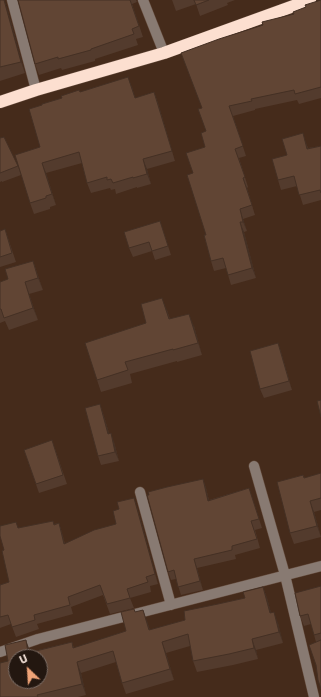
<!DOCTYPE html>
<style>
body{margin:0}
#map{position:relative;width:321px;height:697px;overflow:hidden;background:#452b1b;font-family:"Exo 2",sans-serif}
canvas{display:block}
.north{position:absolute;left:8px;top:649px;width:40px;height:40px;box-sizing:border-box;background:#231710;border:1px solid #7b6c64;border-radius:50%;rotate:335deg;font-size:11px;font-weight:700;line-height:16px;text-align:center;color:#feece2}
.north::after{content:'';display:block;margin:auto;width:14px;height:18px;background:#efa377;clip-path:polygon(50% 0,100% 100%,50% 72%,0 100%)}
</style>
<div id="map">
<canvas width="321" height="697"></canvas>
<div class="north">U</div>
</div>
<script>
const ctx = document.querySelector('canvas').getContext('2d');
ctx.lineJoin = 'round';
function poly(rows) {
  const path = new Path2D();
  for (const r of rows) {
    path.moveTo(r[0], r[1]);
    for (let i = 2; i < r.length; i += 2) path.lineTo(r[i], r[i + 1]);
  }
  return path;
}
function strokePath(path, color, width, dash) {
  ctx.strokeStyle = color;
  ctx.lineWidth = width;
  ctx.lineCap = dash ? 'butt' : 'round';
  ctx.setLineDash(dash || []);
  ctx.stroke(path);
}
function fill(path, color) {
  ctx.fillStyle = color;
  ctx.fill(path, 'evenodd');
}
const minor = poly([
 [12,0,36,90],
 [143,0,164,53],
 [254,466,285,575,314,697],
 [140,492,171,605],
 [0,652,38,639,321,566]
]);
const highway = poly([
 [0,102,36,90,164,53,310,0]
]);
const wall = poly([
 [0,0,4,0,8,11,25,73,0,81],
 [18,0,136,0,137,2,132,4,143,37,136,39,138,45,95,59,95,61,62,70,61,68,39,75,35,64],
 [172,0,235,0,227,3,228,5,200,16,196,4,176,11],
 [321,1,321,98,299,104,297,100,255,109,255,110,233,116,246,156,239,158,248,187,247,188,255,215,243,219,247,231,244,232,256,278,231,285,226,268,214,271,211,261,193,173,205,147,206,131,202,108,263,25,294,14,306,7],
 [132,87,135,98,154,92,158,103,175,161,147,169,151,184,137,188,137,187,116,194,115,189,111,190,110,188,91,193,87,183,82,163,46,173,56,205,50,207,50,209,34,214,30,203,40,147,42,105,62,98,80,92],
 [0,138,18,166,21,175,2,182,2,181,0,182],
 [306,143,308,148,321,146,321,200,303,205,297,186,281,190,278,180,287,155],
 [160,221,171,255,155,260,152,251,133,257,129,248],
 [5,229,16,262,0,267,0,231],
 [33,261,43,290,29,294,38,320,9,330,5,321,0,323,0,282,8,279],
 [167,310,170,319,194,326,202,355,177,362,177,361,130,374,132,383,101,392,97,380,146,323],
 [278,343,281,352,292,390,264,398,260,389],
 [103,413,109,433,114,442,119,461,101,465,98,456],
 [55,449,67,484,39,493,24,450],
 [321,473,321,510,314,512,321,537,294,544,290,533,303,475,305,478],
 [203,479,206,488,209,500,249,488,262,528,255,530,260,548,235,555,236,559,197,568,203,590,181,595,176,579,171,580,168,572],
 [137,507,158,584,150,586,151,592,130,598,134,608,110,614,103,595,71,607,73,614,37,624,39,629,16,637,11,624,0,628,0,585,9,582,4,550,18,528,53,521,54,524,59,523,62,533,65,544,116,524],
 [321,586,321,689,316,642,311,624,304,626,300,616],
 [263,587,267,598,271,613,278,623,283,643,256,650,258,659,233,665,197,672,193,661,190,646,166,653,174,680,126,694,122,683,116,662,81,673,86,695,78,697,0,697,8,661,30,652,72,642,74,648,126,631,135,612,147,621,150,630,185,620,218,604,245,598]
]);
const shadedWall = poly([
 [4,0,8,11,25,73,21,62],
 [128,77,132,87,138,108,135,98],
 [154,92,158,103,175,161,172,151],
 [303,133,306,143,311,158,307,149],
 [143,159,147,169,151,184,147,174],
 [42,163,46,173,56,205,52,194],
 [243,178,247,188,255,215,252,205],
 [240,209,243,219,247,231,243,222],
 [240,222,244,232,256,278,252,268],
 [33,261,37,273,43,290,38,278],
 [25,282,29,294,38,320,33,308],
 [162,298,167,310,173,332,169,319],
 [189,314,194,326,202,355,198,343],
 [278,343,281,352,292,390,289,381],
 [100,404,103,413,112,443,108,434],
 [111,433,114,442,119,461,115,452],
 [203,479,206,488,211,509,208,501],
 [134,498,137,507,158,584,155,574],
 [310,501,314,512,321,537,317,526],
 [59,523,62,533,67,554,64,544],
 [194,559,197,568,203,590,200,581],
 [263,587,267,598,274,624,270,613],
 [143,610,147,621,153,641,149,630],
 [274,612,278,623,283,643,279,632],
 [252,639,256,650,258,659,254,648],
 [26,640,30,651,31,657,28,653],
 [162,642,166,653,174,680,170,669],
 [77,662,81,673,86,695,82,684]
]);
const building = poly([
 [0,0,4,0,21,62,0,67,0,0],
 [18,0,130,0,139,26,132,29,134,34,91,49,91,50,58,59,58,57,35,64,18,0],
 [194,0,209,0,196,5,194,0],
 [321,0,321,87,295,94,294,90,251,99,252,101,229,106,243,146,235,149,245,177,243,178,252,205,240,209,243,222,240,222,252,268,228,275,223,258,211,261,204,235,206,235,187,175,193,173,186,153,205,147,201,133,206,131,198,109,202,108,181,53,219,39,263,25,262,22,294,14,293,12,306,7,305,5,321,0],
 [128,77,135,98,154,92,172,151,143,159,147,174,133,178,133,177,113,183,111,179,107,180,107,177,87,183,79,152,42,163,52,194,46,196,46,198,30,203,15,155,40,147,29,109,42,105,42,104,62,98,61,96,79,90,80,92,128,77],
 [303,133,307,149,321,146,321,193,320,190,299,195,294,176,278,180,272,159,287,155,282,139,303,133],
 [4,137,18,166,0,173,0,138,4,137],
 [160,221,168,246,152,251,149,242,129,248,124,232,160,221],
 [5,229,12,253,0,257,0,231,5,229],
 [33,261,38,278,25,282,33,308,4,318,1,309,0,309,0,282,8,279,5,269,33,261],
 [162,298,169,319,189,314,198,343,173,350,173,349,125,362,128,370,97,380,85,343,146,323,141,304,162,298],
 [278,343,289,381,260,389,250,351,278,343],
 [321,400,321,417,317,401,321,400],
 [100,404,108,434,111,433,115,452,98,456,85,408,100,404],
 [52,440,63,475,36,484,24,450,52,440],
 [321,473,321,498,310,501,317,526,290,533,277,482,303,475,304,478,321,473],
 [203,479,208,501,249,488,259,519,251,521,257,539,232,546,232,550,194,559,200,581,178,587,174,570,168,572,147,495,149,495,148,492,167,487,203,479],
 [134,498,155,574,146,577,148,582,127,589,130,598,107,604,100,585,68,597,70,605,34,615,35,620,12,627,8,615,0,617,0,585,9,582,2,551,4,550,0,536,0,526,16,522,18,528,53,521,54,525,59,523,64,544,94,530,116,524,113,511,119,509,117,502,134,498],
 [321,586,321,633,314,635,308,614,300,616,295,593,321,586],
 [263,587,270,613,274,612,279,632,252,639,254,648,229,654,193,661,188,634,162,642,170,669,122,683,113,651,77,662,82,684,37,695,38,697,0,697,0,663,8,661,5,645,26,640,28,653,72,642,73,648,126,631,121,612,134,609,135,612,143,610,149,630,185,620,184,611,218,604,245,598,243,592,263,587],
 [16,657,40,657,40,681,16,681,16,657],
 [321,640,321,689,318,680,316,665,309,645,321,640]
]);
strokePath(minor, '#634a3b', 11);
strokePath(highway, '#634a3b', 13);
strokePath(minor, '#887a72', 10);
strokePath(highway, '#fcdfd0', 12);
fill(wall, '#533b2d');
fill(shadedWall, '#443024');
fill(building, '#614534');
strokePath(building, '#443024', 1);
</script>
